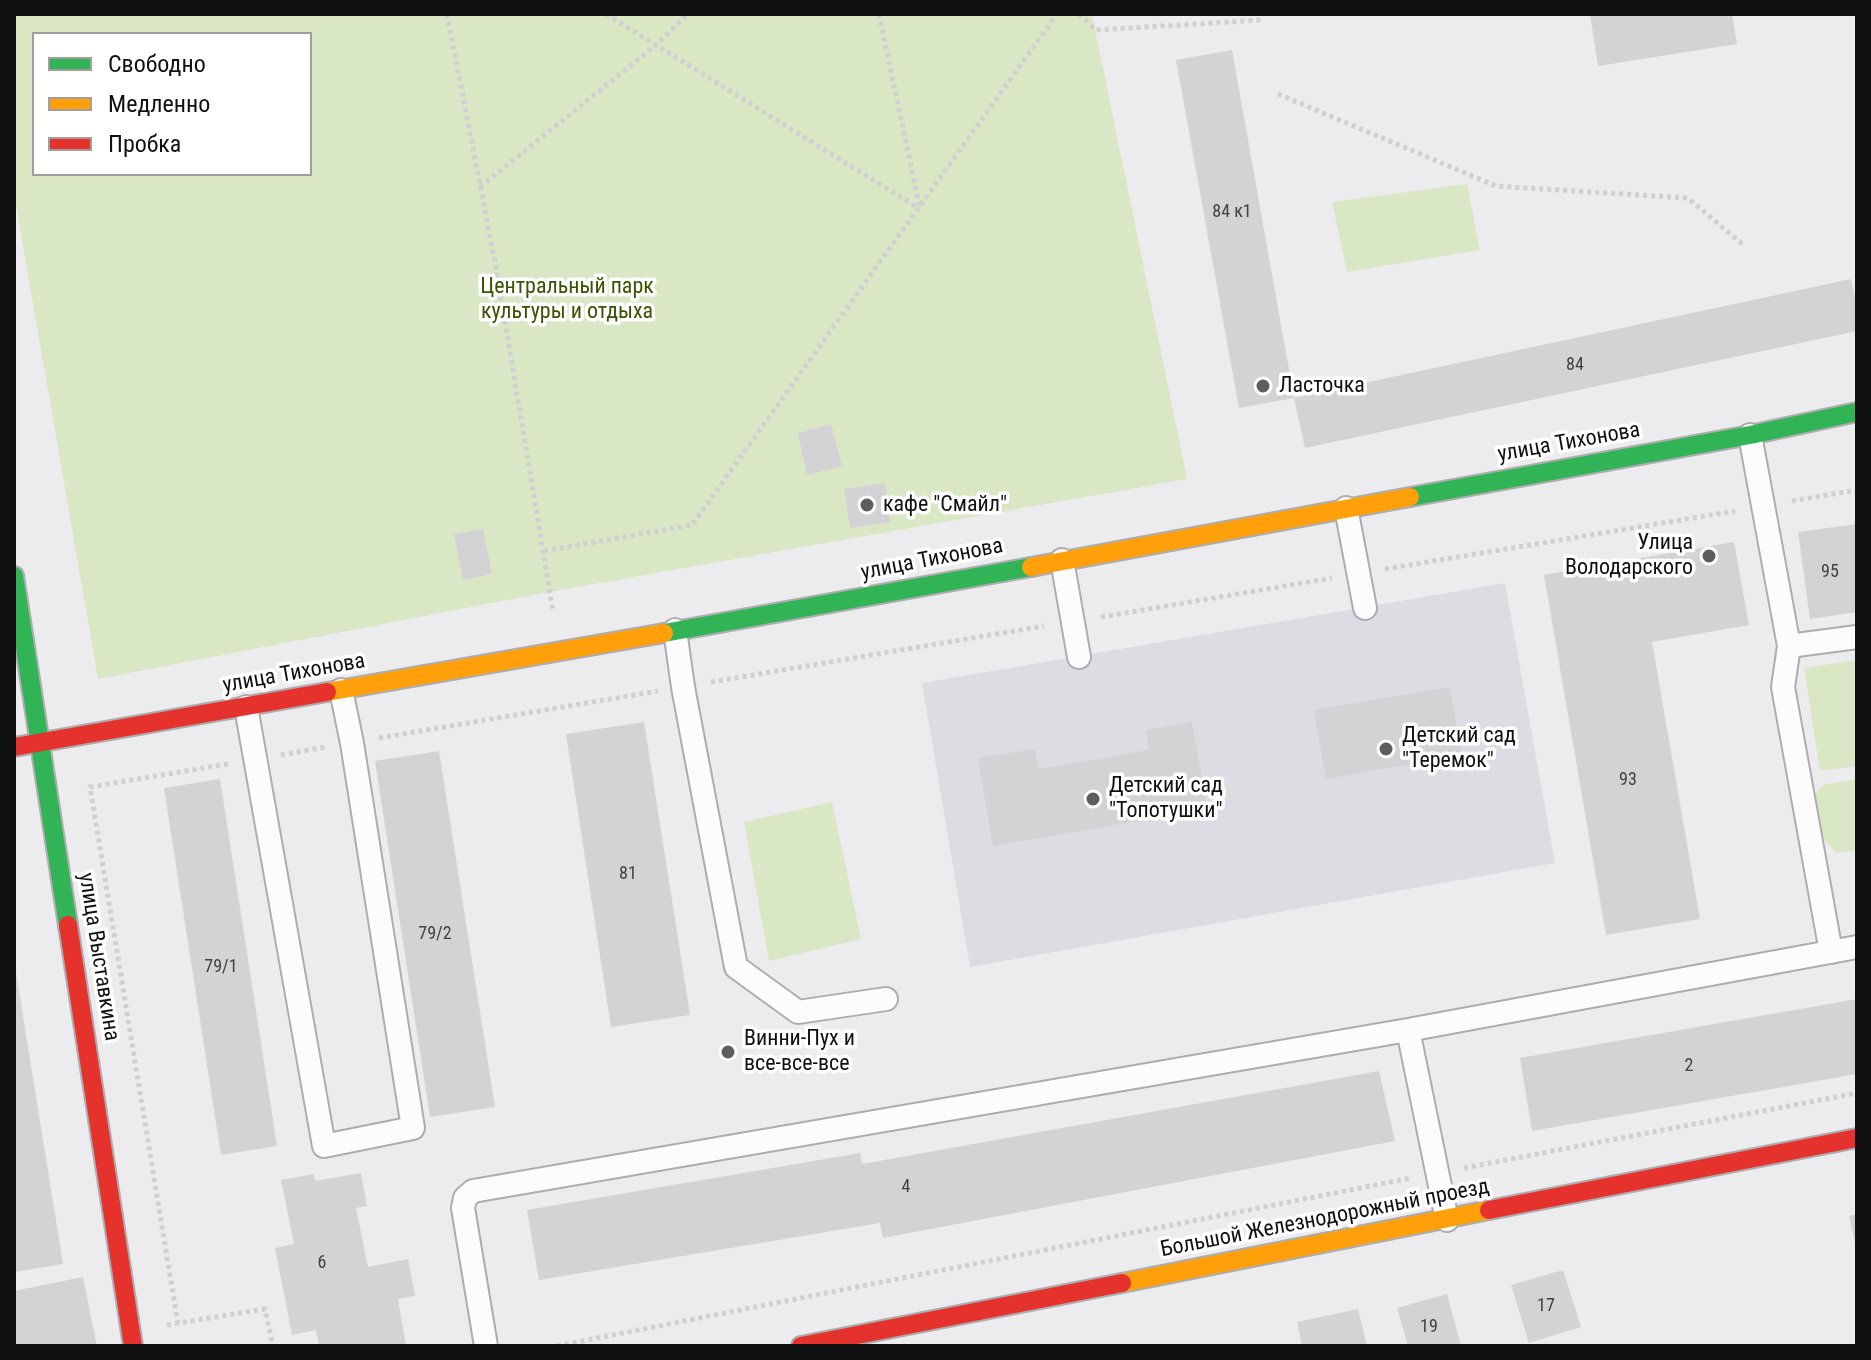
<!DOCTYPE html>
<meta charset="utf-8">
<style>
body{margin:0}
#map{position:relative;width:1871px;height:1360px;overflow:hidden;background:#ececef;font-family:"Roboto Condensed",sans-serif}
canvas{display:block}
.frame{position:absolute;inset:0;border:16px solid #101012;pointer-events:none}
.legend{position:absolute;left:32px;top:32px;width:280px;height:144px;box-sizing:border-box;background:#fff;border:2px solid #9f9fa0;margin:0;padding:10px 14px;list-style:none;font-size:24px;color:#101012}
.legend li{display:flex;align-items:center;gap:16px;height:40px}
.legend b{width:40px;border:2px solid #9f9fa0}
</style>
<div id="map">
<canvas width="1871" height="1360"></canvas>
<div class="frame"></div>
<ul class="legend">
<li><b style="height:10px;background:#30b455"></b>Свободно</li>
<li><b style="height:10px;background:#ff9f0a"></b>Медленно</li>
<li><b style="height:10px;background:#e5322d"></b>Пробка</li>
</ul>
</div>
<script>
const ctx = document.querySelector('canvas').getContext('2d');
ctx.lineJoin = 'round';
function fill(path, color) {
  ctx.fillStyle = color;
  ctx.fill(path, 'evenodd');
}
function poly(rows) {
  const path = new Path2D();
  for (const r of rows) {
    path.moveTo(r[0], r[1]);
    for (let i = 2; i < r.length; i += 2) path.lineTo(r[i], r[i + 1]);
  }
  return path;
}
function strokePath(path, color, width, dash) {
  ctx.strokeStyle = color;
  ctx.lineWidth = width;
  ctx.lineCap = dash ? 'butt' : 'round';
  ctx.setLineDash(dash || []);
  ctx.stroke(path);
}
function label(font, color, halo, rows, align = 'center') {
  ctx.font = font + ' "Roboto Condensed",sans-serif';
  ctx.lineWidth = 7;
  ctx.setLineDash([]);
  ctx.textBaseline = 'middle';
  ctx.strokeStyle = halo;
  ctx.fillStyle = color;
  for (const [text, x, y, turn = 0] of rows) {
    ctx.save();
    ctx.translate(x, y);
    ctx.rotate((+turn || 0) * Math.PI / 180);
    ctx.textAlign = isNaN(turn) ? turn : align;
    if (halo) ctx.strokeText(text, 0, 0);
    ctx.fillText(text, 0, 0);
    ctx.restore();
  }
}
const built = poly([
 [1505,583,1555,863,970,967,922,683]
]);
const green = poly([
 [14,14,1092,14,1187,479,549,592,98,679,14,194],
 [34,34,310,34,310,174,34,174],
 [1467,184,1480,250,1347,272,1332,202],
 [1857,660,1857,766,1820,771,1804,668],
 [1857,779,1857,851,1835,852,1824,839,1816,808,1816,793,1823,785],
 [832,802,861,939,769,961,744,822]
]);
const building = poly([
 [1590,14,1732,14,1737,44,1598,66],
 [1232,50,1294,398,1239,408,1176,60],
 [1851,279,1857,308,1857,331,1305,448,1294,398],
 [831,424,842,466,807,475,798,433],
 [885,483,890,522,850,528,844,489],
 [1857,524,1857,612,1810,619,1798,532],
 [483,529,492,574,463,580,454,534],
 [1734,542,1749,625,1652,642,1700,919,1606,935,1544,575],
 [1450,687,1462,755,1326,779,1314,710],
 [1192,721,1207,809,993,846,978,758,1035,749,1038,769,1149,750,1146,730],
 [644,722,690,1015,611,1027,566,734],
 [439,751,495,1107,430,1117,375,761],
 [220,779,277,1146,221,1155,164,788],
 [14,960,63,1264,14,1272],
 [1857,999,1857,1074,1532,1131,1520,1058],
 [1379,1071,1395,1141,883,1238,880,1223,539,1280,527,1210,860,1153,862,1164],
 [361,1173,367,1206,356,1208,368,1267,408,1259,415,1296,398,1299,406,1346,319,1346,316,1330,292,1335,275,1248,294,1244,281,1180,314,1174,315,1181],
 [1857,1214,1857,1248,1856,1248,1849,1216],
 [1563,1270,1581,1327,1529,1343,1511,1285],
 [83,1277,97,1346,14,1346,14,1291],
 [1447,1294,1461,1346,1408,1346,1397,1308],
 [1358,1309,1367,1346,1302,1346,1297,1322]
]);
const path = poly([
 [447,14,495,262,553,612],
 [606,14,920,209],
 [879,14,920,209],
 [1079,14,1096,30,1262,20],
 [1278,94,1496,186,1688,198,1742,244],
 [480,187,656,45,688,14],
 [1792,501,1857,490],
 [544,551,692,525,1057,14],
 [1385,569,1735,511],
 [1101,617,1332,578],
 [711,682,1044,626],
 [379,738,658,691],
 [281,755,326,747],
 [1464,1168,1857,1093],
 [178,1324,90,787,228,764],
 [167,1325,265,1309,273,1346],
 [557,1346,1411,1178]
]);
const lane = poly([
 [1750,435,1789,646,1857,637],
 [1346,508,1365,608],
 [1062,560,1079,657],
 [675,630,683,687,736,967,798,1012,886,999],
 [1789,646,1783,687,1831,952],
 [246,707,324,1146,413,1128,352,743,341,690],
 [1408,1030,1447,1220],
 [486,1346,463,1208,465,1198,473,1191,1408,1030,1857,947]
]);
const fast = poly([
 [1410,497,1750,435,1857,412],
 [14,576,68,925],
 [664,633,1031,567]
]);
const slow = poly([
 [1031,567,1410,497],
 [327,692,664,633],
 [1122,1283,1489,1210]
]);
const jam = poly([
 [14,747,327,692],
 [68,925,133,1346],
 [1489,1210,1857,1138],
 [801,1346,1122,1283]
]);
const markers = [
 [1263,386,8,"#5d5d5f"],
 [867,505,8,"#5d5d5f"],
 [1709,556,8,"#5d5d5f"],
 [1386,749,8,"#5d5d5f"],
 [1093,799,8,"#5d5d5f"],
 [728,1052,8,"#5d5d5f"]
];
const numberNames = [
 ["84 к1",1232,212],
 ["84",1575,365],
 ["95",1830,572],
 ["93",1628,780],
 ["81",628,874],
 ["79/2",435,934],
 ["79/1",221,967],
 ["2",1689,1066],
 ["4",906,1187],
 ["6",322,1263],
 ["17",1546,1306],
 ["19",1429,1327]
];
const parkNames = [
 ["Центральный парк",567,287],
 ["культуры и отдыха",567,312]
];
const poiNames = [
 ["Ласточка",1279,386],
 ["кафе \"Смайл\"",883,505],
 ["Улица",1693,543,"right"],
 ["Володарского",1693,568,"right"],
 ["Детский сад",1402,736],
 ["\"Теремок\"",1402,761],
 ["Детский сад",1109,786],
 ["\"Топотушки\"",1109,811],
 ["Винни-Пух и",744,1039],
 ["все-все-все",744,1064]
];
const streetNames = [
 ["улица Тихонова",1569,443,-10],
 ["улица Тихонова",932,560,-11],
 ["улица Тихонова",294,674,-10],
 ["улица Выставкина",98,957,81],
 ["Большой Железнодорожный проезд",1325,1219,-11]
];
fill(built, '#dcdce3');
fill(green, '#d9e7c4');
fill(building, '#d3d2d4');
strokePath(lane, '#adadaf', 26);
strokePath(fast, '#adadaf', 22);
strokePath(slow, '#adadaf', 22);
strokePath(jam, '#adadaf', 22);
strokePath(path, '#d0d0d1', 5, [4, 4]);
strokePath(lane, '#fcfcfd', 22);
strokePath(fast, '#30b455', 18);
strokePath(slow, '#ff9f0a', 18);
strokePath(jam, '#e5322d', 18);
for (const [x, y, r, color] of markers) {
  const dot = new Path2D();
  dot.arc(x, y, r, 0, 2 * Math.PI);
  ctx.fillStyle = color;
  ctx.fill(dot);
  strokePath(dot, '#fff', 3);
}
label('18px', '#414042', null, numberNames);
label('22px', '#3b5200', '#fff', parkNames);
label('22px', '#101012', '#fff', poiNames, 'left');
label('22px', '#101012', '#fff', streetNames);
</script>
